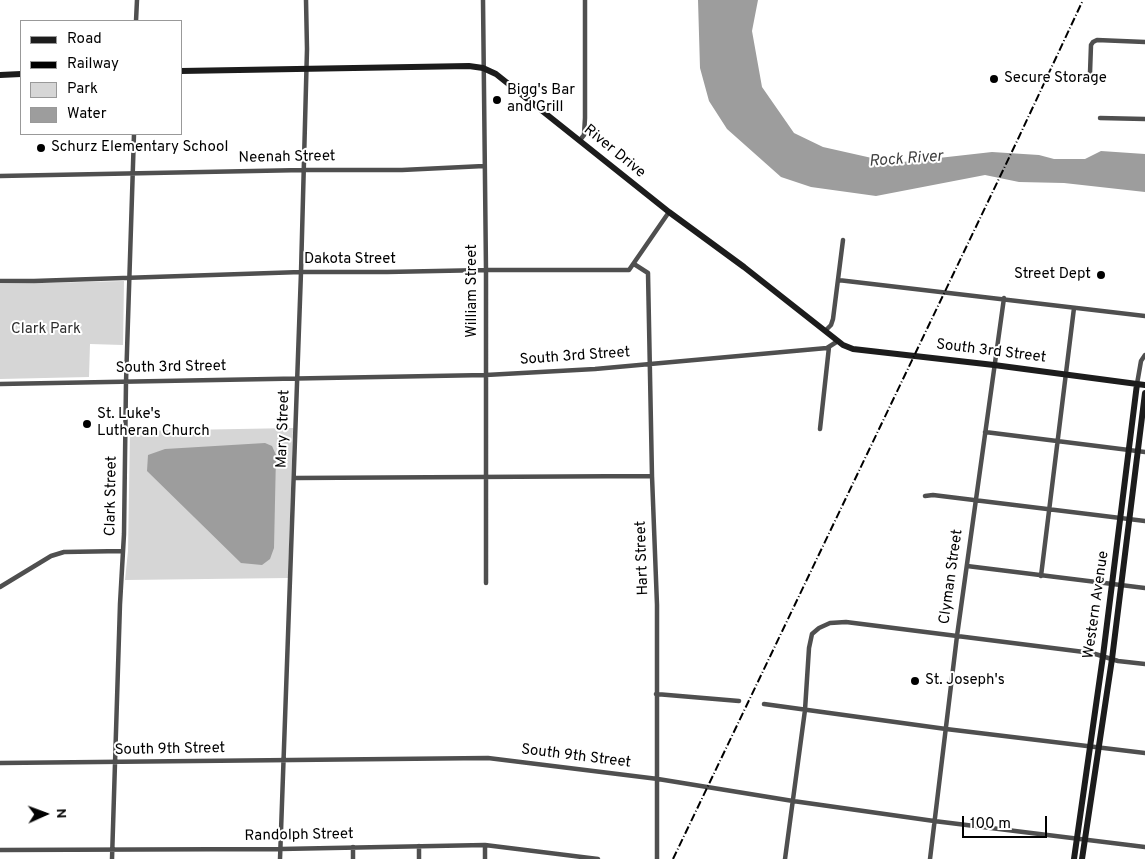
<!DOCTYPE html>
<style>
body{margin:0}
#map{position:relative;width:1145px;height:859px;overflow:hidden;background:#fff;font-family:Overpass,sans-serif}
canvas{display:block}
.legend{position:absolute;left:20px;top:20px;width:162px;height:115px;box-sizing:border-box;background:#fff;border:1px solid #999;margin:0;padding:6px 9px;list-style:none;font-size:15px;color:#000}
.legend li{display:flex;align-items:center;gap:10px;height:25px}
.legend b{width:25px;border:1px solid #999}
.north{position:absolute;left:20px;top:789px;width:50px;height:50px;-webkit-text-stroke:4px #fff;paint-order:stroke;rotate:88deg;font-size:14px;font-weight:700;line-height:20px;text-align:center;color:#000}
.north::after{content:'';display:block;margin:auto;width:18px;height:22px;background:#000;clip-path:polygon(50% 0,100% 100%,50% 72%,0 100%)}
.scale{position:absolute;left:962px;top:816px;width:85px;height:22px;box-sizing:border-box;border:2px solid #000;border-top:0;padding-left:6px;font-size:15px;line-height:18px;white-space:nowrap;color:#000;-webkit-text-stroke:4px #fff;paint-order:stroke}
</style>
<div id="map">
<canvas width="1145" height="859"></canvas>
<ul class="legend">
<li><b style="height:6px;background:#1c1c1c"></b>Road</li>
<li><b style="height:6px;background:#000"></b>Railway</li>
<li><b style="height:14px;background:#d6d6d6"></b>Park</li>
<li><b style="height:14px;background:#9d9d9d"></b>Water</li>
</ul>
<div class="north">N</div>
<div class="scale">100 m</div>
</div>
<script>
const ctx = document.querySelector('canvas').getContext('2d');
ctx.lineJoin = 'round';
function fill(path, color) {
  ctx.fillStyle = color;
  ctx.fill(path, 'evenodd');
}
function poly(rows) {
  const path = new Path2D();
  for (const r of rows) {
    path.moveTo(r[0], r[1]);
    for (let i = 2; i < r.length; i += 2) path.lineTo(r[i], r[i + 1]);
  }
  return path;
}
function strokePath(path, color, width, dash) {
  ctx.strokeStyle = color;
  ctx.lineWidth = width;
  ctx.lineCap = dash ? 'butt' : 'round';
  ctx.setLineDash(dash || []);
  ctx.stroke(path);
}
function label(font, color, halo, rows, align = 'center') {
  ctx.font = font + ' Overpass,sans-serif';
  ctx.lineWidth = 4;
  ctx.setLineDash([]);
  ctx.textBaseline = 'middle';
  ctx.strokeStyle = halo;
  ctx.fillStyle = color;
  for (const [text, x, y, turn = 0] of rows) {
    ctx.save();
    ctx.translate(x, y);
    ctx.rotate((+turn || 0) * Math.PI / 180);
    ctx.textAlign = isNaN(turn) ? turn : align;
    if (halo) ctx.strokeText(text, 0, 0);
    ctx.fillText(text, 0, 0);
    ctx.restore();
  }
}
const green = poly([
 [124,281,123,345,90,344,89,377,0,379,0,284],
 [293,428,288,578,125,580,128,551,130,431]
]);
const water = poly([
 [698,0,758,0,752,31,762,87,794,133,823,147,894,163,992,152,1039,155,1054,159,1085,159,1101,151,1145,154,1145,192,1064,183,1019,182,985,175,876,196,811,187,781,177,727,129,709,101,700,68],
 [265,443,272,446,276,455,274,548,270,559,262,565,241,563,147,471,148,455,165,449]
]);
const street = poly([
 [483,0,486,270,486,583],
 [136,21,137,0],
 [1090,73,1091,45,1093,42,1097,40,1145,42],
 [1100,118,1145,119],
 [580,140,584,135,585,118,585,0],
 [0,176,304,170,402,170,484,166],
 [634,264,648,273,652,476,657,605,657,859],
 [838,280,1145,316],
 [0,281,34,281,301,272,387,272,486,270,629,270,669,212],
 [825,331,831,325,833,319,843,240],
 [0,384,486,375,595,369,827,348,838,341],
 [1137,384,1141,361,1145,355],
 [820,429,829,347],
 [985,432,1145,452],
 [295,478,652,476],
 [925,496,933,495,1145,521],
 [967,566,1145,588],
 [1041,576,1074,308],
 [0,587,51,556,64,552,123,551],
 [656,694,739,701],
 [764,704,946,729,1145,753],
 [0,763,488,758,658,779,793,801,934,821,1145,847],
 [0,850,281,849,485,845,598,859],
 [112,859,120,604,124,534,126,382,134,134],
 [280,859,301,272,307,49,306,0],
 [353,859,353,847],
 [419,859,419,846],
 [485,859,485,845],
 [785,859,805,710,809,648,812,634,819,628,830,623,846,622,1092,653,1118,661,1145,664],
 [930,859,957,636,1004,298]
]);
const secondary = poly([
 [181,71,469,66,483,68,496,74,669,212,744,267,843,345,853,349,994,365,1145,385],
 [0,75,21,74],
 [1074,859,1103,656,1137,384],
 [1082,859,1112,659,1145,393]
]);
const rail = poly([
 [673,859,1018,139,1083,0]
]);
const markers = [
 [994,79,5,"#000"],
 [497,100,5,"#000"],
 [41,148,5,"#000"],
 [1101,275,5,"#000"],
 [87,424,5,"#000"],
 [915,681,5,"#000"]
];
const poiNames = [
 ["Secure Storage",1004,79],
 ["Bigg's Bar",507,91],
 ["and Grill",507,108],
 ["Schurz Elementary School",51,148],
 ["Street Dept",1091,275,"right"],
 ["St. Luke's",97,415],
 ["Lutheran Church",97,432],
 ["St. Joseph's",925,681]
];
const streetNames = [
 ["River Drive",614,152,39],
 ["Neenah Street",287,158,-1],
 ["Dakota Street",350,260],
 ["William Street",473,291,-90],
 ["South 3rd Street",991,352,7],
 ["South 3rd Street",575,357,-4],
 ["South 3rd Street",171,368,-1],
 ["Mary Street",284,429,-88],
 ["Clark Street",112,496,-89],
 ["Hart Street",643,558,-92],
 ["Clyman Street",952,577,-82],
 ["Western Avenue",1097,605,-82],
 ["South 9th Street",170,750,-1],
 ["South 9th Street",576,757,7],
 ["Randolph Street",299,836,-1]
];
const parkNames = [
 ["Clark Park",46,330]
];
const waterNames = [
 ["Rock River",906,160,-4]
];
fill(green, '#d6d6d6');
fill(water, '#9d9d9d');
strokePath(street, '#4f4f4f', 4.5);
strokePath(secondary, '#1c1c1c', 6);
strokePath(rail, '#000', 2, [8, 2.5, 1, 2.5]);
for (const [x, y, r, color] of markers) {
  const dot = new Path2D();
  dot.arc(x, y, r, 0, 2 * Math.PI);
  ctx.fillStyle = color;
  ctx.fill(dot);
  strokePath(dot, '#fff', 2);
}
label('15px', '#000', '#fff', poiNames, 'left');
label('15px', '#000', '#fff', streetNames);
label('15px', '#2d2d2d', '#fff', parkNames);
label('italic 16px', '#3e3e3e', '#fff', waterNames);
</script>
